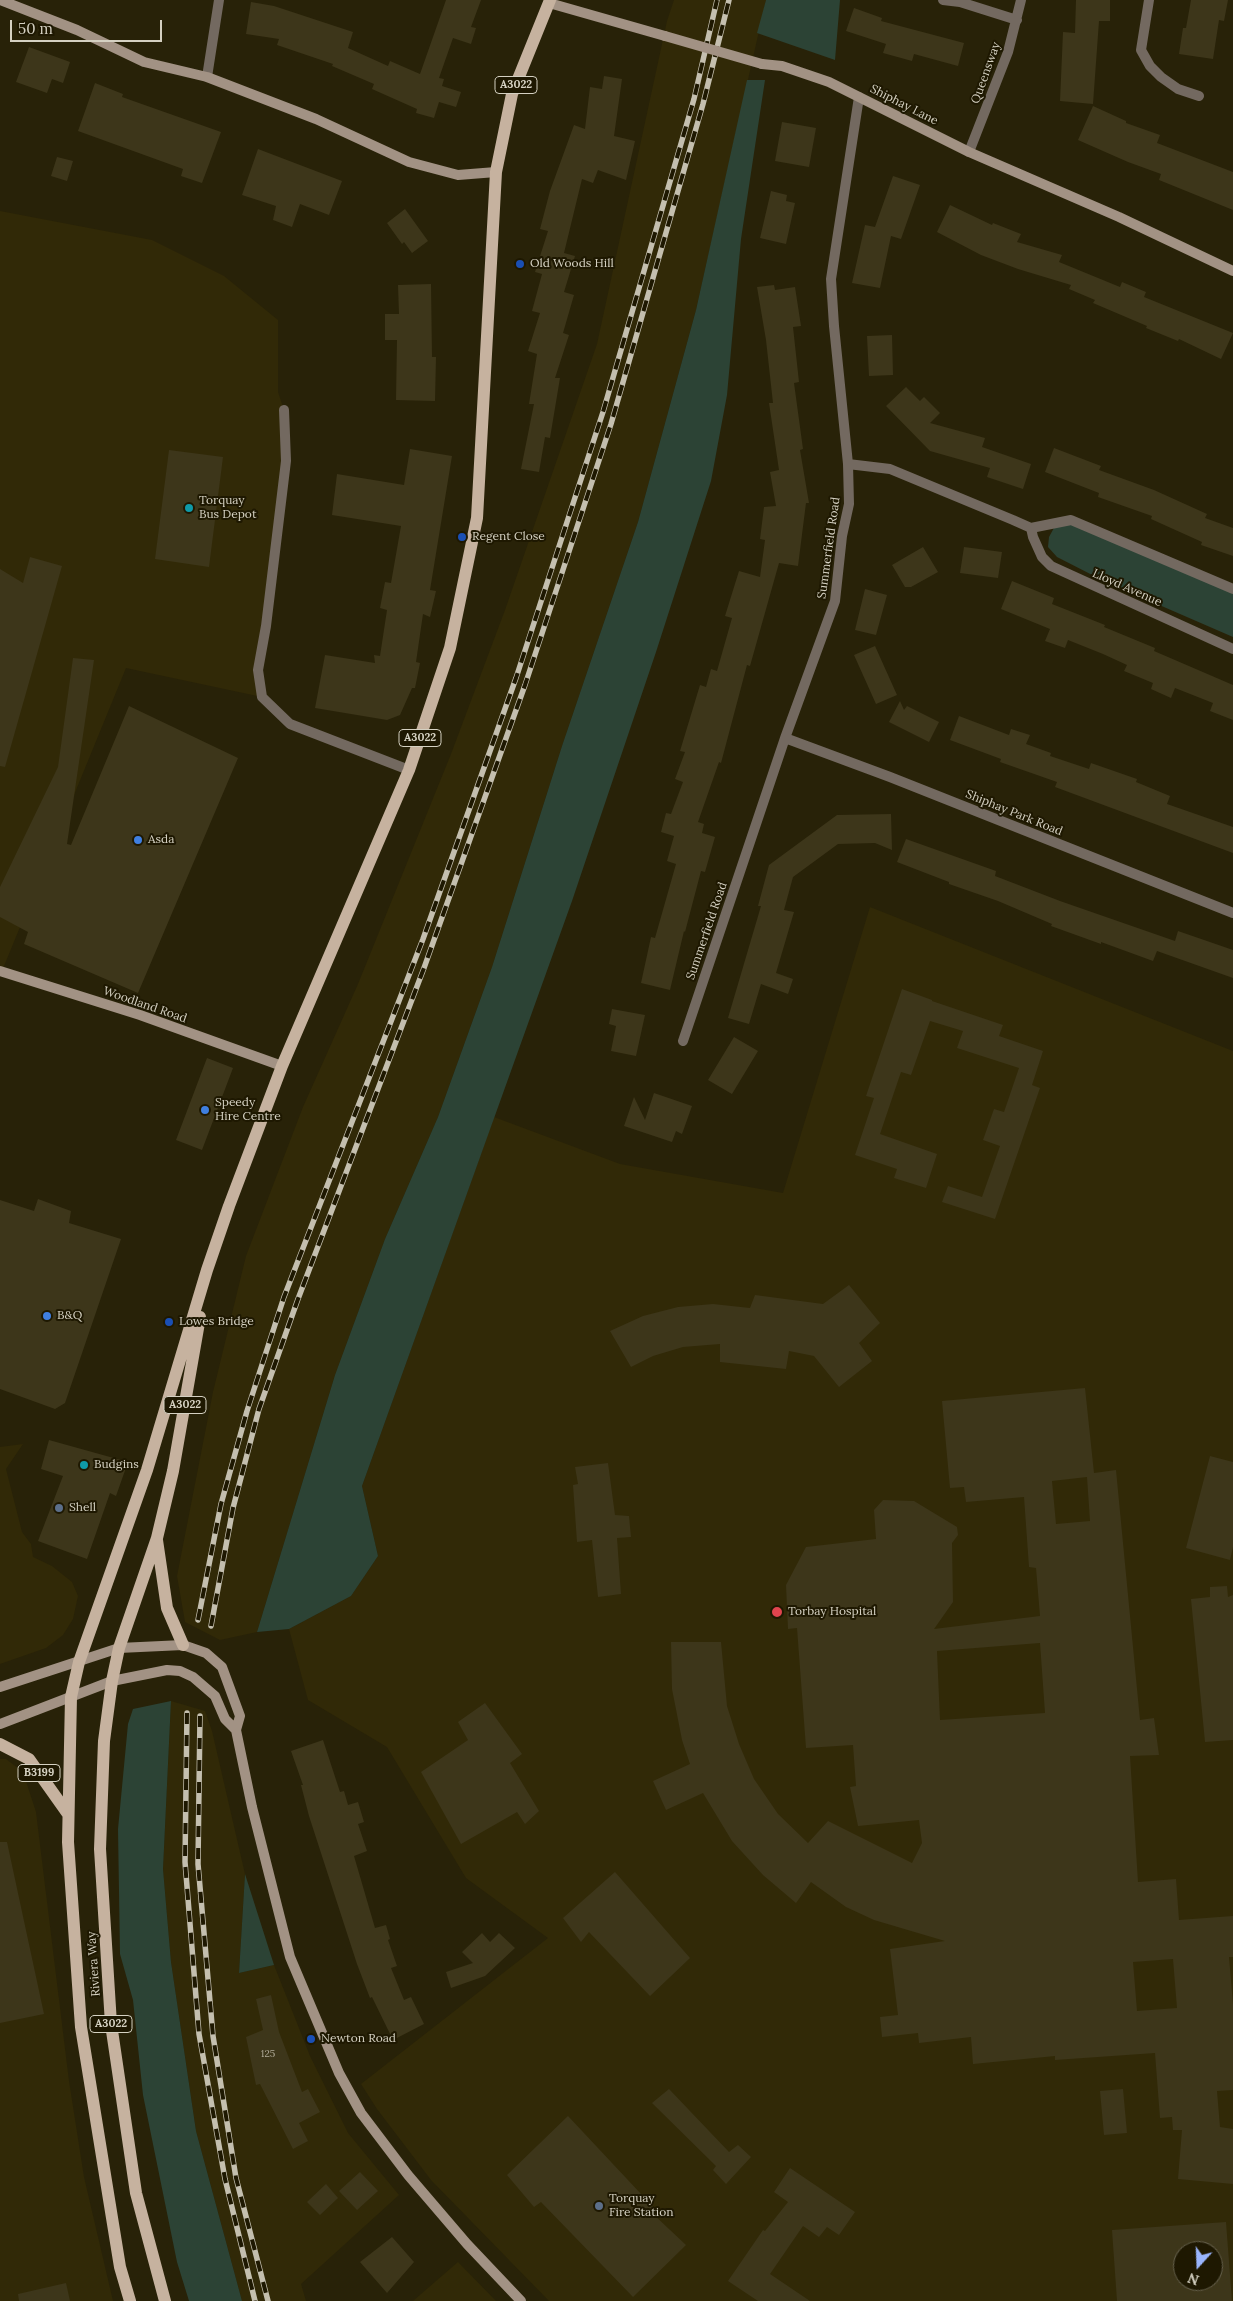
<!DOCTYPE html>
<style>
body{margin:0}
#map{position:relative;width:1233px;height:2301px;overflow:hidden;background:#282208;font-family:Lora,serif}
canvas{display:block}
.north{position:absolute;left:1173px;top:2241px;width:50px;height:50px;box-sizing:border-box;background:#1e1801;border:1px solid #67624e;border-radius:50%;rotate:200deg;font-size:14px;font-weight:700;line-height:20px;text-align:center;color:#d5d1c2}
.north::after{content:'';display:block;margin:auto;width:18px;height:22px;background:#99b5fd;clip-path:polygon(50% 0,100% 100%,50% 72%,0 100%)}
.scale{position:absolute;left:10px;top:20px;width:152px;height:22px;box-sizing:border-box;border:2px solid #d5d1c2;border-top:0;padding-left:6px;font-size:15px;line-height:18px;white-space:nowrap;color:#d5d1c2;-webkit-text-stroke:4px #1e1801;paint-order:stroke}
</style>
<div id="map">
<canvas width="1233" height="2301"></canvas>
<div class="north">N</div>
<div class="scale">50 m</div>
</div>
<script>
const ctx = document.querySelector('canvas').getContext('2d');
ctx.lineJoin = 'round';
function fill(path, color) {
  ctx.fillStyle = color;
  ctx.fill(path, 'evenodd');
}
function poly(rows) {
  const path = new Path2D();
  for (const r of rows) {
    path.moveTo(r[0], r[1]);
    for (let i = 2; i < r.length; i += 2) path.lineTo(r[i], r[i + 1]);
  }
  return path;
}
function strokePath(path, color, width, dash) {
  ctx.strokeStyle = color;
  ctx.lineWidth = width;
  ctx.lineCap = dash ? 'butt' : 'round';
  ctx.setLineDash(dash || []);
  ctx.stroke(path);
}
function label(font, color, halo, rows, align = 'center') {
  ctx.font = font + ' Lora,serif';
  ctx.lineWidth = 4;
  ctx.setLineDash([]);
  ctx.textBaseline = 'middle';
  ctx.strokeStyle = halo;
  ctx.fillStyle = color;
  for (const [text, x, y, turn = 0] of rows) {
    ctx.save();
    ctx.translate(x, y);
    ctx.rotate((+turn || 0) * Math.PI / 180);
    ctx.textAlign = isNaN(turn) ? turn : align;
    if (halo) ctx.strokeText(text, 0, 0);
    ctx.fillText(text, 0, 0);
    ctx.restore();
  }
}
const built = poly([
 [674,0,766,0,696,310,638,522,562,746,492,967,438,1117,385,1239,335,1375,257,1632,220,1640,185,1622,177,1576,213,1392,246,1256,303,1107,358,984,451,754,505,610,597,344,667,21],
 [0,211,152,240,224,276,278,320,278,392,284,410,286,461,258,670,262,697,126,668,2,971,0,971],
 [870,907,1233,1051,1233,2301,549,2301,431,2180,377,2109,361,2084,548,1938,466,1878,387,1747,308,1700,289,1629,351,1596,378,1556,362,1486,494,1117,620,1164,783,1193],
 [1183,2251,1213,2251,1213,2281,1183,2281],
 [23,1444,6,1469,22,1532,31,1544,33,1557,52,1566,72,1582,78,1596,73,1619,63,1635,46,1648,0,1664,0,1447],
 [171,1701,205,1711,212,1731,245,1874,239,1973,274,1965,310,2056,348,2133,399,2195,301,2284,306,2301,242,2301,196,2131,171,1962,163,1869],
 [0,1759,6,1759,23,1772,36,1812,69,2081,84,2177,113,2301,0,2301],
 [458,2262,496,2301,413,2301]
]);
const green = poly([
 [766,0,840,0,835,60,757,33],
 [747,80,765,80,741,239,727,395,711,481,656,652,572,901,362,1486,378,1556,351,1596,289,1629,257,1632,335,1375,385,1239,438,1117,492,967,562,746,638,522,696,310],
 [1069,520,1233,591,1233,637,1104,581,1057,557,1048,547,1049,537,1055,526],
 [171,1701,163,1869,171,1962,196,2131,242,2301,189,2301,177,2262,143,2095,133,2000,120,1954,118,1829,128,1724,133,1709],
 [245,1874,274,1965,239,1973]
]);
const building = poly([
 [446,0,481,0,471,27,476,28,471,44,453,38,439,78,444,79,442,86,461,92,456,107,439,102,434,118,416,113,417,109,372,89,374,84,332,66,333,64,277,45,279,39,246,34,251,2,274,6,353,32,348,48,388,66,390,61,420,74],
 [1076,0,1110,0,1110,21,1099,21,1093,104,1060,101,1063,32,1075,33],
 [1191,0,1228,0,1224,21,1219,20,1213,59,1179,54,1183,28,1186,28],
 [854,8,882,18,881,21,964,43,958,66,914,54,912,61,883,53,886,44,846,31],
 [29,47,70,62,63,83,52,79,47,93,16,82],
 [604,76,622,79,614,136,635,141,626,180,598,170,593,183,582,179,564,253,575,256,564,292,574,295,563,333,569,335,555,378,560,378,550,438,545,437,539,472,521,469,534,404,529,404,537,354,528,351,540,313,532,311,542,274,535,272,548,231,540,229,550,191,574,125,585,129,590,87,602,89],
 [95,83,123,94,122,97,221,132,202,183,181,176,183,169,78,131],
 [1093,106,1126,121,1126,123,1160,135,1157,143,1233,172,1233,210,1159,180,1161,174,1128,162,1078,140],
 [782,122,816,128,809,167,775,161],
 [258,149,342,181,329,215,300,204,292,227,273,220,276,206,242,195],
 [57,157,73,161,67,181,51,176],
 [893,176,920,185,901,239,891,236,880,288,852,283,865,225,875,227],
 [771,191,787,195,786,201,795,203,786,244,760,238],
 [950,205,992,225,993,223,1021,234,1017,242,1062,255,1059,262,1120,287,1122,282,1146,292,1144,297,1233,333,1221,359,1179,339,1178,341,1146,328,1147,326,1093,303,1095,300,1069,289,1071,285,1018,269,981,255,937,232],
 [405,209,428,241,412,253,404,242,402,244,387,223],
 [431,284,432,357,436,357,435,401,396,400,397,340,385,340,385,314,399,314,398,285],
 [774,285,775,290,795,287,801,326,793,327,799,382,794,383,803,449,800,450,809,503,806,503,798,566,779,563,750,666,747,665,721,763,719,762,698,822,704,824,702,833,715,837,705,872,701,871,685,932,684,931,670,990,641,983,651,937,655,938,676,864,667,861,674,836,661,832,666,813,671,814,683,782,675,779,685,752,680,751,700,685,706,687,711,669,717,671,732,618,725,616,739,571,760,577,765,540,760,539,764,507,776,506,770,472,779,470,769,403,773,403,766,340,757,287],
 [892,335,893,375,869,376,867,336],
 [906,387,920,401,924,397,940,413,930,423,985,438,982,447,1031,464,1023,489,987,477,990,468,930,451,886,406],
 [1054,448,1101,466,1099,470,1154,490,1207,514,1205,518,1233,528,1233,556,1201,545,1202,542,1151,519,1152,516,1098,497,1099,493,1045,472],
 [410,449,452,456,430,590,436,591,430,617,423,614,416,662,420,663,415,688,412,688,400,715,387,720,315,708,325,655,375,663,374,655,380,656,387,610,380,608,385,582,391,583,401,526,332,515,337,474,404,485],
 [169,450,223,457,209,567,155,559],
 [923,547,938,572,911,587,905,587,892,565],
 [964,547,1002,552,998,578,960,573],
 [30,557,62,566,5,767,0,766,0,569,23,583],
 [1012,581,1054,598,1052,604,1105,625,1104,627,1155,648,1154,651,1233,685,1233,720,1210,711,1213,703,1175,688,1171,698,1151,689,1153,683,1124,671,1127,665,1103,654,1068,640,1065,648,1045,641,1050,629,1001,609],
 [865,589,887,595,876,635,855,630],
 [875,646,897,695,876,704,854,655],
 [73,658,94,660,67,844,71,845,129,706,238,758,138,993,24,944,28,932,0,917,0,887,58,767],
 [900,701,904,710,907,706,939,722,929,742,889,722],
 [959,716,1009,735,1011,729,1030,735,1026,744,1051,753,1050,756,1089,769,1091,763,1137,779,1136,782,1170,796,1167,804,1233,827,1233,853,1055,787,1057,782,1000,762,1001,759,950,740],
 [891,814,892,850,875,843,838,844,793,877,784,910,794,912,776,973,793,979,788,994,761,984,749,1024,728,1018,761,906,758,906,769,865,837,815],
 [906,839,996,871,995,876,1060,901,1175,941,1178,931,1233,950,1233,978,1157,951,1153,961,1101,942,1101,944,1051,926,1052,924,998,901,949,884,949,882,897,862],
 [902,989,932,1000,932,1001,1003,1025,999,1036,1043,1051,1032,1085,1040,1088,995,1219,942,1202,948,1186,982,1197,1000,1146,983,1140,994,1109,1004,1112,1019,1068,957,1048,963,1031,930,1021,911,1075,901,1072,880,1134,937,1154,926,1188,894,1178,897,1169,855,1155,874,1098,866,1096],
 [612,1009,645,1015,636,1056,611,1051,616,1026,609,1024],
 [734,1037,758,1051,732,1094,708,1080],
 [207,1058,233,1068,202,1150,176,1140],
 [654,1093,692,1106,682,1134,676,1131,672,1142,624,1126,634,1097,645,1120],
 [38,1199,71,1211,69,1223,121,1239,65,1403,55,1409,0,1389,0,1200,34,1211],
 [849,1285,880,1323,859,1343,872,1361,839,1387,814,1356,789,1351,786,1369,720,1362,720,1344,683,1347,653,1356,631,1367,610,1331,643,1316,678,1307,713,1304,750,1308,755,1295,823,1304],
 [1085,1388,1094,1473,1116,1470,1140,1720,1154,1718,1159,1755,1130,1756,1138,1882,1176,1879,1179,1920,1233,1916,1233,1957,1229,1957,1233,2004,1233,2090,1217,2091,1220,2127,1233,2129,1233,2184,1178,2179,1182,2130,1173,2130,1172,2117,1160,2118,1155,2053,1055,2060,1055,2056,973,2064,971,2037,919,2043,918,2033,882,2037,880,2017,898,2015,890,1949,945,1941,874,1920,846,1907,811,1882,796,1903,763,1875,732,1841,703,1793,666,1810,653,1781,690,1764,682,1740,672,1689,671,1642,721,1642,727,1706,739,1744,754,1779,778,1814,808,1843,828,1821,912,1863,922,1843,919,1820,858,1826,850,1787,856,1786,853,1745,806,1748,797,1628,788,1629,786,1585,806,1547,876,1539,874,1510,883,1500,914,1501,957,1527,958,1535,952,1543,953,1602,934,1629,1040,1616,1036,1568,1029,1567,1024,1497,966,1502,964,1487,950,1488,942,1401],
 [1087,1477,1090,1521,1056,1524,1052,1481],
 [1040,1643,1045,1713,940,1720,937,1651],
 [1173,1959,1177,2008,1137,2011,1133,1962],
 [49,1440,128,1462,116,1496,110,1493,87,1559,38,1541,63,1476,41,1469],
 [1210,1456,1233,1462,1233,1547,1230,1560,1186,1548],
 [608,1463,615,1515,629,1516,631,1537,617,1538,621,1594,598,1597,592,1540,577,1542,573,1485,578,1484,575,1467],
 [1227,1586,1228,1597,1233,1595,1233,1740,1205,1742,1191,1599,1210,1597,1210,1587],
 [485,1703,522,1754,510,1763,539,1811,525,1824,517,1812,461,1844,421,1772,468,1740,458,1722],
 [323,1740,340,1792,344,1791,348,1805,358,1802,364,1822,358,1824,367,1851,354,1856,375,1928,386,1925,390,1939,388,1940,397,1966,391,1968,404,2000,411,1997,424,2024,393,2040,372,1997,370,1998,357,1964,309,1816,301,1785,303,1785,291,1751],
 [0,1842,7,1842,44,2014,0,2023],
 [615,1872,690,1958,650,1996,589,1932,581,1942,563,1918],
 [482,1933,490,1942,499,1933,515,1948,485,1976,451,1988,446,1972,473,1963,462,1952],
 [271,1995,279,2032,302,2092,308,2089,320,2112,299,2123,308,2141,293,2149,260,2084,256,2085,246,2037,263,2030,256,1999],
 [669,2089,729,2152,738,2145,751,2157,726,2184,713,2170,716,2166,652,2103],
 [1123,2089,1127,2133,1104,2135,1100,2091],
 [568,2116,656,2210,653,2214,686,2245,633,2297,541,2202,534,2207,507,2175],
 [790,2168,855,2212,839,2235,827,2227,819,2237,803,2226,770,2274,810,2301,758,2301,728,2281,763,2230,765,2231,788,2202,774,2192],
 [360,2172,378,2191,357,2210,339,2191],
 [326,2184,338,2198,320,2215,307,2202],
 [1226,2222,1232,2301,1117,2301,1112,2230],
 [1183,2251,1213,2251,1213,2281,1183,2281],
 [392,2237,414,2262,387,2293,360,2262],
 [66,2283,70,2301,19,2301,18,2294]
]);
const street = poly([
 [943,0,960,2,1017,20],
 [1149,0,1141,50,1150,66,1161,77,1178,89,1199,96],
 [207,77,219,0],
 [969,152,1008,52,1021,0],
 [284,410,286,461,266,626,258,670,262,697,290,724,409,770],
 [848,464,890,469,1013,520,1031,528,1033,537,1042,557,1051,566,1233,649],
 [1031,528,1071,520,1233,589],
 [785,738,890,777,1233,913],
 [683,1041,785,738,835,601,842,536,849,504,848,464,834,326,831,279,859,97]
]);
const secondary = poly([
 [0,0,77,30,144,62,207,77,316,119,409,162,458,175,496,172],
 [549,3,665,36],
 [762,64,782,66,829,82,969,152,1119,217,1233,271],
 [0,971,140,1015,282,1066],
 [0,1687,119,1648,183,1645,206,1653,222,1667,240,1716,236,1730],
 [0,1724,112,1681,167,1670,180,1671,193,1677,215,1696,225,1719,236,1730,252,1807,290,1957,339,2073,361,2113,408,2175,467,2244,521,2301]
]);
const primary = poly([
 [157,1540,167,1608,183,1645],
 [0,1744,29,1759,68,1814],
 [130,2301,120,2267,81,2027,68,1842,71,1697,79,1662,147,1470,207,1270,229,1206,282,1066,409,770,450,648,477,518,496,172,512,94,550,0],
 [165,2301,136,2193,111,2024,100,1849,104,1741,112,1681,119,1648,157,1538,173,1471,200,1317]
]);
const rail = poly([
 [198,1620,221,1504,247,1411,284,1297,423,939,516,678,603,412,694,99,717,0],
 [211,1626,233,1508,259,1409,298,1299,424,968,525,685,611,424,703,104,729,0],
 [187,1713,185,1862,199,2034,225,2179,255,2301],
 [200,1716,198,1864,213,2036,236,2178,268,2301]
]);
const secondaryBridge = poly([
 [665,36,762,64]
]);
const markers = [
 [520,264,5,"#1a4fb4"],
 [189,508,5,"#0f9aa8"],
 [462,537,5,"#1a4fb4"],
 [138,840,5,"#3f7fe0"],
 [205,1110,5,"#3f7fe0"],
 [47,1316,5,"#3f7fe0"],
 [169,1322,5,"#1a4fb4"],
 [84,1465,5,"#0f9aa8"],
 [59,1508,5,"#5c6f8a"],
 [777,1612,6,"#e0444e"],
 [311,2039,5,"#1a4fb4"],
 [599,2206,5,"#5c6f8a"]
];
const numberNames = [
 ["125",268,2054]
];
const shields = [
 [516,85,42],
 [420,738,42],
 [185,1405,42],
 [39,1773,42],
 [111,2024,42]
];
const shieldNames = [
 ["A3022",516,85],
 ["A3022",420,738],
 ["A3022",185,1405],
 ["B3199",39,1773],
 ["A3022",111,2024]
];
const streetNames = [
 ["Queensway",986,73,-70],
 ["Shiphay Lane",904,105,27],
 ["Summerfield Road",829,548,-82],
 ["Lloyd Avenue",1127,588,24],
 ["Shiphay Park Road",1014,813,22],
 ["Summerfield Road",707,931,-71],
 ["Woodland Road",145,1005,19],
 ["Riviera Way",94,1964,-94]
];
const poiNames = [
 ["Old Woods Hill",530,264],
 ["Torquay",199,501],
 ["Bus Depot",199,515],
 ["Regent Close",472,537],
 ["Asda",148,840],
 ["Speedy",215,1103],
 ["Hire Centre",215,1117],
 ["B&Q",57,1316],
 ["Lowes Bridge",179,1322],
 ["Budgins",94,1465],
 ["Shell",69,1508],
 ["Torbay Hospital",788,1612],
 ["Newton Road",321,2039],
 ["Torquay",609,2199],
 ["Fire Station",609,2213]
];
fill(built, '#312907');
fill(green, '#2c4335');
fill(building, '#3d361a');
strokePath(street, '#736960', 10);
strokePath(secondary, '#a29284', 10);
strokePath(primary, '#c6b29f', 12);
strokePath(rail, '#c4bfaf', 5.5);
strokePath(rail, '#1e1801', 4, [11]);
strokePath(secondaryBridge, '#a29284', 10);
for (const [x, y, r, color] of markers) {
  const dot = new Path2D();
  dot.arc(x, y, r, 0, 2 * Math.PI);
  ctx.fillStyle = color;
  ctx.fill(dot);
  strokePath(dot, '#1e1801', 2);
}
label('10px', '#afaa98', null, numberNames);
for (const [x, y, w] of shields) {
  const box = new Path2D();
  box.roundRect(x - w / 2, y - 8.5, w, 17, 4);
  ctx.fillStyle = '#1e1801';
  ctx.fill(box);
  strokePath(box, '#d5d1c2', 1);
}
label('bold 11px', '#d5d1c2', null, shieldNames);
label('12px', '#d5d1c2', '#1e1801', streetNames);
label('12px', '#d5d1c2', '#1e1801', poiNames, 'left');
</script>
